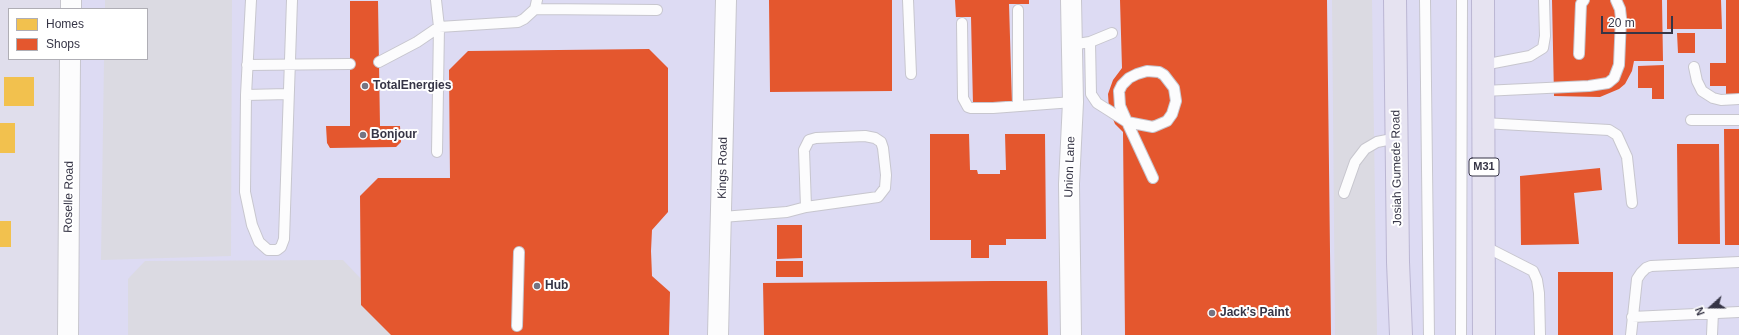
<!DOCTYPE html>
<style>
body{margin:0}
#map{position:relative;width:1739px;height:335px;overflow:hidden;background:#eae9f0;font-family:Arial,sans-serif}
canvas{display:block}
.legend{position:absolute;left:8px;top:8px;width:140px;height:52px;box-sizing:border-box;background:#fff;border:1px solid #afaeb5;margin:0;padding:5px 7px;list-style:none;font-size:12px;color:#363546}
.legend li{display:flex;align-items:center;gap:8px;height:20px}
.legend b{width:20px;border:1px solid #afaeb5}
.north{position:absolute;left:1691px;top:287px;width:40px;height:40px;-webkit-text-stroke:3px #fff;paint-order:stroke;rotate:249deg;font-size:11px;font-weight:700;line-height:16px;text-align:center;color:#363546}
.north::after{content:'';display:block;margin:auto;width:14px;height:18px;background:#363546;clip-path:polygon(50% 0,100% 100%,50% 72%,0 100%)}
.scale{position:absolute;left:1601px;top:16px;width:72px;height:18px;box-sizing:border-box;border:2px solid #363546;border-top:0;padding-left:5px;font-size:12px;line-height:14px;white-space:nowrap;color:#363546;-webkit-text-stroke:3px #fff;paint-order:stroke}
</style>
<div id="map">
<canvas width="1739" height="335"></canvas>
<ul class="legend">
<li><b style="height:11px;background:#f2c14e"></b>Homes</li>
<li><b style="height:11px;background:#e4572e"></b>Shops</li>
</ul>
<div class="north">N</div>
<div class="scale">20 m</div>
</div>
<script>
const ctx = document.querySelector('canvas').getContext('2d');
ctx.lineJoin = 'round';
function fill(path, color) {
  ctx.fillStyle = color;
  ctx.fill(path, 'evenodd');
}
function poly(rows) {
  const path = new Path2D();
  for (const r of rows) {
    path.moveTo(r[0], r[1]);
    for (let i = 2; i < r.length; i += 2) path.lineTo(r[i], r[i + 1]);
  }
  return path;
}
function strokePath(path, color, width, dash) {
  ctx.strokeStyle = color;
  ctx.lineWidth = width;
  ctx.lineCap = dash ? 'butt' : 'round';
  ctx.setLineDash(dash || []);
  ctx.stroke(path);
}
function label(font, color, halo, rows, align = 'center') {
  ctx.font = font + ' Arial,sans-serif';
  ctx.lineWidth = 4;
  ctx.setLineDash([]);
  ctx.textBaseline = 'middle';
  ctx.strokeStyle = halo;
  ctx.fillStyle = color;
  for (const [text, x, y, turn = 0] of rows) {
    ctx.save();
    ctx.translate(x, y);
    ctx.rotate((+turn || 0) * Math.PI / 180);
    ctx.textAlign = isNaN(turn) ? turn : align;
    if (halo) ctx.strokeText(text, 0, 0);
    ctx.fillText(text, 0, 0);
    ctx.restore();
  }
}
const residential = poly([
 [0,0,71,0,71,9,9,9,9,59,71,59,68,335,0,335]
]);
const commercial = poly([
 [71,0,1739,0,1739,335,68,335,71,59,147,59,147,9,71,9]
]);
const parking = poly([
 [105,0,232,0,231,256,101,260,104,59,147,59,147,9,105,9],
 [1332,0,1372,0,1377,335,1335,335],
 [633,249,651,251,652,276,631,335,128,335,128,279,145,261,343,260,361,279,360,251]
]);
const homes = poly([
 [4,77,34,77,34,106,4,106],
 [0,123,15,123,15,153,0,153],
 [0,221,11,221,11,247,0,247]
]);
const shops = poly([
 [769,0,892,0,892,91,770,92],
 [955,0,1029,0,1029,4,1009,4,1012,104,973,105,971,17,956,17],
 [1120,0,1327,0,1331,335,1125,335,1123,132,1115,124,1109,109,1108,94,1113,80,1122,68],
 [1552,0,1662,0,1663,61,1634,61,1632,71,1625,84,1619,89,1600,97,1554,96],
 [1667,0,1721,0,1722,29,1667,29],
 [1726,0,1739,0,1739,94,1726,94,1726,86,1710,86,1710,63,1726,63],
 [350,1,378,1,380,126,400,126,401,142,396,147,330,148,327,143,326,126,350,126],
 [1677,33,1695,33,1695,53,1678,53],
 [649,49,668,68,668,212,652,230,651,251,652,276,670,292,669,335,391,335,361,305,360,196,378,178,450,178,449,70,468,51],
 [1664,65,1664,99,1652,99,1652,88,1638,88,1638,66],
 [1724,129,1739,129,1739,245,1725,245],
 [930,134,969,134,970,170,977,170,978,174,1000,174,1000,170,1006,170,1005,134,1045,134,1046,239,1006,239,1006,245,989,245,989,258,971,258,971,240,930,240],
 [1677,144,1719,144,1720,244,1678,244],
 [1600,168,1602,190,1574,193,1579,244,1521,245,1520,176],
 [777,225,802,225,802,258,777,259],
 [776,261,803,261,803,277,776,277],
 [1558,272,1613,272,1613,335,1558,335],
 [993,281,1047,281,1048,335,764,335,763,283]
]);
const lane = poly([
 [251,0,246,95,245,192,252,225,259,242,268,250,277,250,281,247,284,239,292,0],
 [436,0,439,27,437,152],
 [908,0,911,74],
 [1425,0,1429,335],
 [535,9,657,10],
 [962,23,963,98,968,107,971,108,993,108,1073,102],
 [1090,42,1091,94,1097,103,1127,122,1153,127,1167,121,1172,114,1176,101,1174,88,1164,75,1159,72,1147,71,1137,74,1129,78,1122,85,1119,91,1120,106,1127,122,1153,178],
 [1071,45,1090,42,1112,33],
 [1579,54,1581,4,1584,0],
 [379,62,417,42,439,27,518,22,524,19,535,9,537,0],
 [247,65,350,64],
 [1483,65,1530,56,1543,48,1545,36,1544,0],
 [1694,67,1697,81,1702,91,1713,98,1721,100,1739,99],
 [1483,91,1589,86,1608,83,1614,78,1619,65,1621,18,1620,9,1616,0],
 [246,95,288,94],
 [1018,106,1018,10],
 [1691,120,1739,120],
 [1483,123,1609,130,1617,135,1627,157,1632,203],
 [1344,193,1355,162,1365,149,1377,142,1397,138],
 [722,217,787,212,806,207,878,197,885,188,886,175,883,148,881,142,875,138,865,136,816,138,809,140,804,150,806,207],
 [1484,246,1533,271,1537,280,1539,293,1540,335],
 [1632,317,1739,312],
 [517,326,519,252],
 [1461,335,1462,0],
 [1631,335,1637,279,1641,273,1646,268,1651,266,1739,262],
 [1712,335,1713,312]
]);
const street = poly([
 [71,9,71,0],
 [68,335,70,59],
 [718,335,726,0],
 [1071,335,1069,184,1073,102,1071,0]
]);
const primary = poly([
 [1395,0,1398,262,1401,335],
 [1483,0,1484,335]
]);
const markers = [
 [365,86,4,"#757482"],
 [363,135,4,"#757482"],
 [537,286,4,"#757482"],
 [1212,313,4,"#757482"]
];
const shields = [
 [1484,167,30]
];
const shieldNames = [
 ["M31",1484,167]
];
const poiNames = [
 ["TotalEnergies",373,86],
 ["Bonjour",371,135],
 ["Hub",545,286],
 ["Jack's Paint",1220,313]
];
const streetNames = [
 ["Union Lane",1070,167,-88],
 ["Kings Road",723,168,-89],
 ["Josiah Gumede Road",1397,168,-91],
 ["Roselle Road",69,197,-89]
];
fill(residential, '#e0deec');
fill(commercial, '#dddbf3');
fill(parking, '#dbdae2');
fill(homes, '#f2c14e');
fill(shops, '#e4572e');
strokePath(lane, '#c7c6ce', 12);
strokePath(street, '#c7c6ce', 22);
strokePath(primary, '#bbb6d3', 24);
strokePath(lane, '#fcfcfd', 10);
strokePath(street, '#fcfcfd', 20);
strokePath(primary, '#e6e3f1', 22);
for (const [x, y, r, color] of markers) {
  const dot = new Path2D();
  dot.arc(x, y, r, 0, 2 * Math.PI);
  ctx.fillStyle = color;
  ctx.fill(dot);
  strokePath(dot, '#fff', 1.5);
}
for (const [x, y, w] of shields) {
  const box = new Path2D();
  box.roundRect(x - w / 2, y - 9, w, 18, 3);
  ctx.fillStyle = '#fff';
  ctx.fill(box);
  strokePath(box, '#363546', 1);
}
label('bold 11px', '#363546', null, shieldNames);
label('bold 12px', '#363546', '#fff', poiNames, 'left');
label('12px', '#363546', '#fff', streetNames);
</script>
